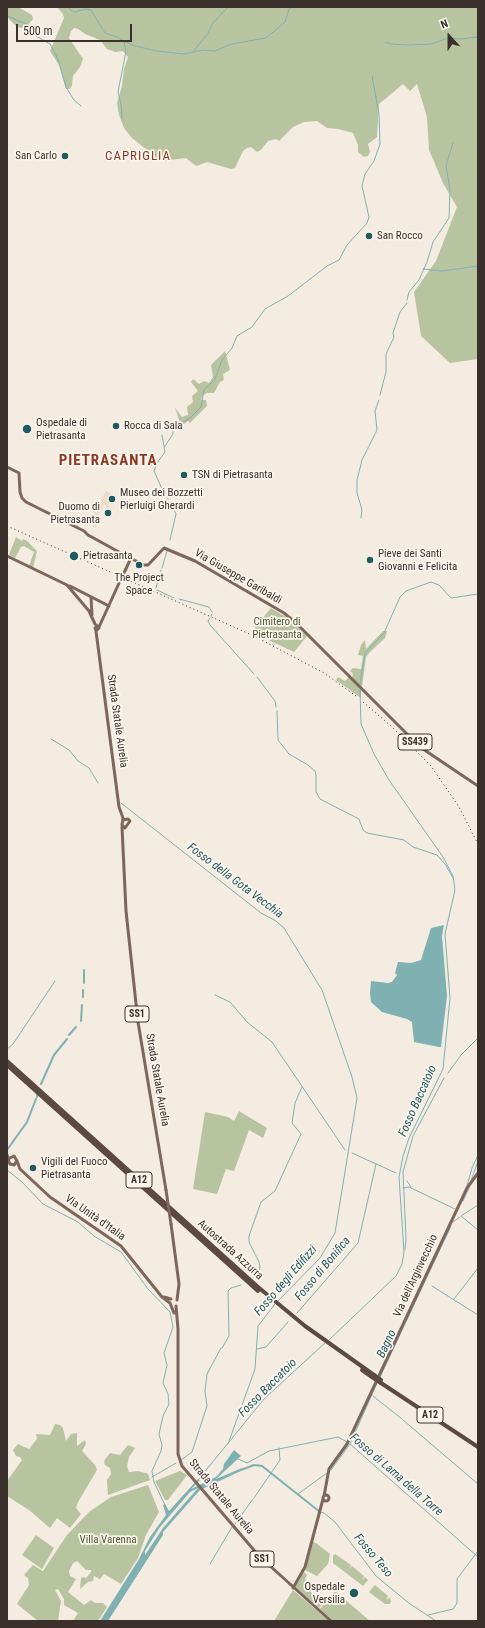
<!DOCTYPE html>
<meta charset="utf-8">
<style>
body{margin:0}
#map{position:relative;width:485px;height:1628px;overflow:hidden;background:#f4ebe1;font-family:"Roboto Condensed",sans-serif}
canvas{display:block}
.frame{position:absolute;inset:0;border:8px solid #3b302b;pointer-events:none}
.north{position:absolute;left:429px;top:16px;width:40px;height:40px;-webkit-text-stroke:3px #fbf5ee;paint-order:stroke;rotate:339deg;font-size:11px;font-weight:700;line-height:16px;text-align:center;color:#3b302b}
.north::after{content:'';display:block;margin:auto;width:14px;height:18px;background:#3b302b;clip-path:polygon(50% 0,100% 100%,50% 72%,0 100%)}
.scale{position:absolute;left:16px;top:24px;width:116px;height:18px;box-sizing:border-box;border:2px solid #3b302b;border-top:0;padding-left:5px;font-size:12px;line-height:14px;white-space:nowrap;color:#3b302b;-webkit-text-stroke:3px #fbf5ee;paint-order:stroke}
</style>
<div id="map">
<canvas width="485" height="1628"></canvas>
<div class="frame"></div>
<div class="north">N</div>
<div class="scale">500 m</div>
</div>
<script>
const ctx = document.querySelector('canvas').getContext('2d');
ctx.lineJoin = 'round';
function fill(path, color) {
  ctx.fillStyle = color;
  ctx.fill(path, 'evenodd');
}
function poly(rows) {
  const path = new Path2D();
  for (const r of rows) {
    if (r.length === 3) {
      path.moveTo(r[0] + r[2], r[1]);
      path.arc(r[0], r[1], r[2], 0, 2 * Math.PI);
      continue;
    }
    path.moveTo(r[0], r[1]);
    for (let i = 2; i < r.length; i += 2) path.lineTo(r[i], r[i + 1]);
  }
  return path;
}
function strokePath(path, color, width, dash) {
  ctx.strokeStyle = color;
  ctx.lineWidth = width;
  ctx.lineCap = dash ? 'butt' : 'round';
  ctx.setLineDash(dash || []);
  ctx.stroke(path);
}
function label(font, color, halo, rows, align = 'center') {
  ctx.font = font + ' "Roboto Condensed",sans-serif';
  ctx.lineWidth = 3.5;
  ctx.setLineDash([]);
  ctx.textBaseline = 'middle';
  ctx.strokeStyle = halo;
  ctx.fillStyle = color;
  for (const [text, x, y, turn = 0] of rows) {
    ctx.save();
    ctx.translate(x, y);
    ctx.rotate((+turn || 0) * Math.PI / 180);
    ctx.textAlign = isNaN(turn) ? turn : align;
    if (halo) ctx.strokeText(text, 0, 0);
    ctx.fillText(text, 0, 0);
    ctx.restore();
  }
}
const green = poly([
 [7,7,18,7,32,15,33,19,28,25,21,28,17,27,7,17],
 [57,7,478,7,478,359,450,363,421,336,414,292,436,261,457,207,443,183,429,150,427,117,417,84,410,91,403,84,379,104,377,137,368,144,370,152,368,156,364,157,358,152,358,145,353,133,338,129,327,128,317,121,304,122,293,127,279,141,276,139,268,141,261,150,257,152,251,147,247,148,243,151,235,168,231,169,207,162,196,166,186,158,161,161,132,138,124,128,119,115,117,103,122,86,124,69,128,57,123,51,115,52,107,49,100,40,85,34,78,29,74,28,71,31,69,38,83,59,80,67,73,76,72,85,70,89,66,89,59,65,50,51,64,18,63,14],
 [225,351,230,370,223,374,224,380,220,382,214,393,207,393,202,396,201,400,206,400,207,406,190,423,188,421,181,426,175,408,182,417,188,415,187,407,193,402,192,396,198,391,191,382,193,379,199,384,204,381,209,383,213,377,211,365],
 [16,537,22,541,23,539,27,541,37,551,33,568,29,566,34,552,24,546,21,547,15,558,9,555],
 [271,608,289,619,307,636,294,652,251,632],
 [383,631,387,631,385,638,370,652,366,657,362,687,352,678,353,674,350,671,353,668,361,669,363,656,358,655,361,645,365,640,366,649],
 [338,677,345,681,349,677,361,690,361,698,336,680],
 [239,1111,267,1128,263,1138,249,1130,234,1171,226,1169,217,1194,193,1189,205,1112,228,1117,234,1121],
 [55,1424,60,1425,63,1428,66,1441,71,1434,77,1433,77,1446,85,1440,86,1444,82,1451,95,1465,97,1470,78,1502,76,1508,81,1514,70,1528,57,1518,50,1528,29,1510,7,1496,7,1481,22,1460,20,1457,16,1456,13,1450,18,1444,29,1449,37,1439,36,1434,50,1435],
 [128,1445,135,1448,129,1457,127,1466,129,1472,138,1471,148,1474,150,1480,108,1495,107,1480,111,1474,110,1468,105,1465,104,1461,110,1453,120,1455],
 [180,1471,187,1475,168,1500,165,1500,155,1481],
 [148,1485,159,1512,146,1535,138,1558,121,1584,104,1574,100,1579,94,1576,93,1581,88,1582,80,1589,81,1578,83,1577,86,1578,91,1572,91,1570,86,1570,77,1561,73,1563,69,1571,70,1576,76,1579,68,1592,84,1605,91,1600,95,1603,103,1603,107,1607,98,1621,73,1621,78,1613,64,1605,64,1599,58,1589,55,1590,61,1601,58,1621,38,1621,17,1604,29,1585,28,1578,24,1575,33,1565,43,1571,67,1535,89,1512,111,1497],
 [36,1535,54,1548,42,1569,22,1555],
 [313,1542,316,1543,330,1554,328,1564,317,1576,305,1570],
 [335,1554,351,1565,349,1569,352,1566,364,1576,362,1580,365,1577,368,1580,363,1586,333,1563,333,1556],
 [304,1572,307,1575,305,1579,307,1582,304,1586,323,1603,319,1608,295,1587],
 [375,1585,388,1596,386,1599,390,1598,391,1601,390,1604,385,1604,369,1592],
 [293,1590,329,1621,274,1621],
 [335,1591,370,1621,333,1621,320,1609]
]);
const plaza = poly([
 [106,491,111,494,108,505,110,506,108,510,105,509,107,506,104,505,95,522,98,523,96,528,92,527,93,524,86,520,88,518,90,519]
]);
const water = poly([
 [444,925,442,936,447,996,441,1047,439,1047,414,1042,412,1022,407,1019,382,1012,371,1002,370,993,371,981,388,983,392,982,397,975,395,973,398,962,411,963,421,960,431,928],
 [234,1450,241,1456,216,1479,242,1468,243,1470,200,1490,163,1532,163,1535,108,1621,100,1621,139,1559,150,1537,166,1515,163,1505,165,1504,169,1511,198,1479,200,1480,191,1489,216,1477,223,1469,224,1464],
 [198,1488,163,1528,145,1555,145,1551,160,1527,190,1492]
]);
const stream = poly([
 [68,7,72,11,75,12,86,9,91,10,105,33,117,37,132,45,156,51,184,54,203,50,215,51,231,44,266,38,285,22,289,9,292,7],
 [7,16,29,25,36,36,50,44,58,59,66,87,74,100,81,106],
 [385,42,391,44,408,45,431,44,448,38,461,39,478,37],
 [193,52,208,33,213,23,228,7],
 [122,118,121,104,118,92,126,51,124,42],
 [423,269,442,271,478,266],
 [407,300,409,292,419,280,427,262,433,242,449,218,450,189,446,166,453,143],
 [380,395,386,372,386,354,394,337,393,333,400,312,407,303],
 [162,435,165,452,157,463,154,471,162,489,167,493,168,499],
 [165,446,173,434,173,428,190,418,201,407,204,390,215,379,222,360,232,348,237,336,252,327,265,309,288,296,327,266,339,260,347,245,367,223,369,217,362,186,365,174,374,161,380,144,379,114,372,76],
 [169,502,171,505],
 [361,518,362,510,357,493,357,480,362,460,377,430,375,411,379,400],
 [170,540,176,514,172,506],
 [162,568,167,551],
 [156,588,161,570],
 [157,590,174,598],
 [179,599,209,607,212,612],
 [211,616,212,614],
 [210,618,208,621,210,625,254,674],
 [257,677,275,701,276,707],
 [360,685,365,653,384,633,400,597,406,591,431,582,439,585,451,598,478,594],
 [277,711,278,740,289,754,308,765,315,771,316,775,316,792,320,799,359,819,363,830,367,833,404,840,413,847,437,855,445,864,453,878],
 [51,739,69,750,78,761,89,768,98,783],
 [121,803,261,913,276,921,284,928,322,990,352,1077,357,1098,335,1233,320,1258,277,1302],
 [215,995,230,1002,247,1022,272,1042,345,1150],
 [7,1049,13,1044,55,981],
 [448,1073,461,1055,478,1038],
 [352,1153,396,1173],
 [7,1170,22,1182,43,1204,78,1222,94,1236,121,1252,148,1289,170,1312,173,1327,164,1353,167,1365,163,1383,168,1394,169,1404,163,1416,159,1434,162,1445,161,1451,152,1471,154,1482,165,1505],
 [407,1181,411,1187],
 [471,1181,478,1161],
 [467,1186,472,1168,478,1155],
 [403,1188,409,1187,455,1209],
 [463,1201,469,1188],
 [478,1205,461,1216,478,1230],
 [453,1222,460,1217],
 [405,1250,406,1238,403,1172,413,1136,444,1078],
 [254,1277,259,1272,260,1267,259,1262,249,1242,249,1236,261,1202,275,1191,301,1134,292,1123,295,1103,302,1087],
 [432,1286,478,1315],
 [454,1299,478,1268],
 [297,1313,358,1243,376,1164],
 [329,1340,396,1276,402,1264,404,1252,399,1177,403,1156,409,1138,443,1069,450,998,445,934,455,890,453,876,443,857,389,780,374,754,361,724,360,690],
 [222,1348,229,1336,228,1291,231,1288,241,1285],
 [257,1349,266,1347,288,1322],
 [380,1377,451,1226],
 [373,1396,402,1419],
 [403,1420,478,1484],
 [228,1444,255,1369,258,1326,275,1304],
 [350,1444,478,1557],
 [238,1459,247,1463,269,1451,338,1437,347,1442],
 [181,1460,192,1452,207,1406,205,1391,207,1374,221,1348],
 [331,1470,350,1444,377,1383],
 [152,1477,176,1463],
 [198,1480,264,1399,326,1342],
 [298,1494,327,1473],
 [254,1498,280,1460,279,1448],
 [320,1512,324,1513,335,1522,376,1576,410,1604,436,1621],
 [235,1524,253,1499],
 [210,1564,232,1527],
 [428,1615,453,1609,457,1603,457,1579,478,1551]
]);
const canal = poly([
 [84,970,84,983],
 [83,997,83,990],
 [81,1021,82,1005],
 [69,1035,76,1027],
 [41,1084,54,1055,67,1039],
 [37,1097,37,1095],
 [7,1150,27,1122,36,1099],
 [241,1470,254,1465,262,1466,320,1512]
]);
const major = poly([
 [7,467,19,473,20,492,22,498,26,502,84,531,88,535,130,558],
 [7,556,67,585,89,611,95,624,99,628,96,631,95,628,98,626],
 [132,559,144,565,148,565,164,548,195,561,284,613,296,623,420,747,478,786],
 [123,575,131,558],
 [70,586,109,606],
 [91,597,92,615],
 [99,627,120,581],
 [96,631,119,807,123,818,122,825,125,828,130,821,128,819,123,820],
 [122,827,126,911,138,1022,166,1190],
 [7,1155,9,1162,10,1164,14,1165,17,1161,14,1156,8,1159],
 [17,1161,20,1169,50,1197,121,1246,162,1297,170,1303,174,1313],
 [171,1224,179,1284,177,1300],
 [164,1297,171,1299],
 [176,1306,178,1329,178,1454,182,1466,259,1556,331,1621],
 [326,1498,3],
 [324,1496,329,1469,347,1444,467,1188,478,1173],
 [293,1588,305,1567,323,1499]
]);
const highway = poly([
 [7,1061,258,1287,305,1326,374,1375],
 [7,1065,258,1291],
 [362,1370,372,1377],
 [381,1383,478,1447]
]);
const rail = poly([
 [7,526,254,636,324,673,356,696],
 [363,702,391,726,431,766,459,807,478,844]
]);
const majorBridge = poly([
 [120,581,123,575],
 [166,1190,171,1224]
]);
const highwayBridge = poly([
 [374,1375,381,1380],
 [372,1377,381,1383]
]);
const markers = [
 [65,156,4,"#1f5a5e"],
 [369,236,4,"#1f5a5e"],
 [116,426,4,"#1f5a5e"],
 [27,429,5,"#1f5a5e"],
 [184,475,4,"#1f5a5e"],
 [112,499,4,"#1f5a5e"],
 [108,513,4,"#1f5a5e"],
 [74,556,5,"#1f5a5e"],
 [370,560,4,"#1f5a5e"],
 [139,565,4,"#1f5a5e"],
 [33,1168,4,"#1f5a5e"],
 [354,1593,5,"#1f5a5e"]
];
const shields = [
 [415,742,34],
 [137,1014,24],
 [139,1180,26],
 [430,1415,26],
 [262,1559,24]
];
const shieldNames = [
 ["SS439",415,742],
 ["SS1",137,1014],
 ["A12",139,1180],
 ["A12",430,1415],
 ["SS1",262,1559]
];
const poiNames = [
 ["San Carlo",57,156,"right"],
 ["San Rocco",377,236],
 ["Ospedale di",36,423],
 ["Pietrasanta",36,436],
 ["Rocca di Sala",124,426],
 ["TSN di Pietrasanta",192,475],
 ["Museo dei Bozzetti",120,493],
 ["Pierluigi Gherardi",120,506],
 ["Duomo di",100,507,"right"],
 ["Pietrasanta",100,520,"right"],
 ["Pieve dei Santi",378,554],
 ["Giovanni e Felicita",378,567],
 ["Pietrasanta",83,556],
 ["The Project",139,578,"center"],
 ["Space",139,591,"center"],
 ["Vigili del Fuoco",41,1162],
 ["Pietrasanta",41,1175],
 ["Ospedale",345,1587,"right"],
 ["Versilia",345,1600,"right"]
];
const streetNames = [
 ["Via Giuseppe Garibaldi",238,577,30],
 ["Strada Statale Aurelia",117,721,82],
 ["Strada Statale Aurelia",157,1080,80],
 ["Via Unità d'Italia",95,1218,35],
 ["Autostrada Azzurra",230,1250,42],
 ["Via dell'Arginvecchio",416,1276,-65],
 ["Strada Statale Aurelia",221,1497,50]
];
const parkNames = [
 ["Cimitero di",277,622],
 ["Pietrasanta",277,635],
 ["Villa Varenna",108,1540]
];
const waterNames = [
 ["Fosso della Gota Vecchia",235,881,37],
 ["Fosso Baccatoio",418,1101,-66],
 ["Fosso di Bonifica",323,1269,-50],
 ["Fosso degli Edifizzi",286,1281,-49],
 ["Bagno",387,1344,-65],
 ["Fosso Baccatoio",268,1388,-45],
 ["Fosso di Lama della Torre",396,1475,41],
 ["Fosso Teso",373,1556,50]
];
const quarterNames = [
 ["CAPRIGLIA",138,157]
];
const districtNames = [
 ["PIETRASANTA",108,461]
];
fill(green, '#b8c4a0');
fill(plaza, '#ecdcc8');
fill(water, '#7fb0b2');
strokePath(stream, '#7fb0b2', 1);
strokePath(canal, '#7fb0b2', 2);
strokePath(major, '#7d675c', 3);
strokePath(highway, '#5c4a42', 4);
strokePath(rail, '#3b302b', 1, [1, 3]);
strokePath(majorBridge, '#7d675c', 3);
strokePath(highwayBridge, '#5c4a42', 4);
for (const [x, y, r, color] of markers) {
  const dot = new Path2D();
  dot.arc(x, y, r, 0, 2 * Math.PI);
  ctx.fillStyle = color;
  ctx.fill(dot);
  strokePath(dot, '#fbf5ee', 1.5);
}
for (const [x, y, w] of shields) {
  const box = new Path2D();
  box.roundRect(x - w / 2, y - 8, w, 16, 3);
  ctx.fillStyle = '#fbf5ee';
  ctx.fill(box);
  strokePath(box, '#3b302b', 1);
}
label('bold 10px', '#3b302b', null, shieldNames);
label('11px', '#3b302b', '#fbf5ee', poiNames, 'left');
label('11px', '#3b302b', '#fbf5ee', streetNames);
label('11px', '#4a5a2e', '#fbf5ee', parkNames);
label('italic 12px', '#1f5a5e', '#fbf5ee', waterNames);
ctx.letterSpacing = '1px';
label('13px', '#8c3b22', '#fbf5ee', quarterNames);
ctx.letterSpacing = '0px';
ctx.letterSpacing = '1px';
label('bold 15px', '#8c3b22', '#fbf5ee', districtNames);
ctx.letterSpacing = '0px';
</script>
